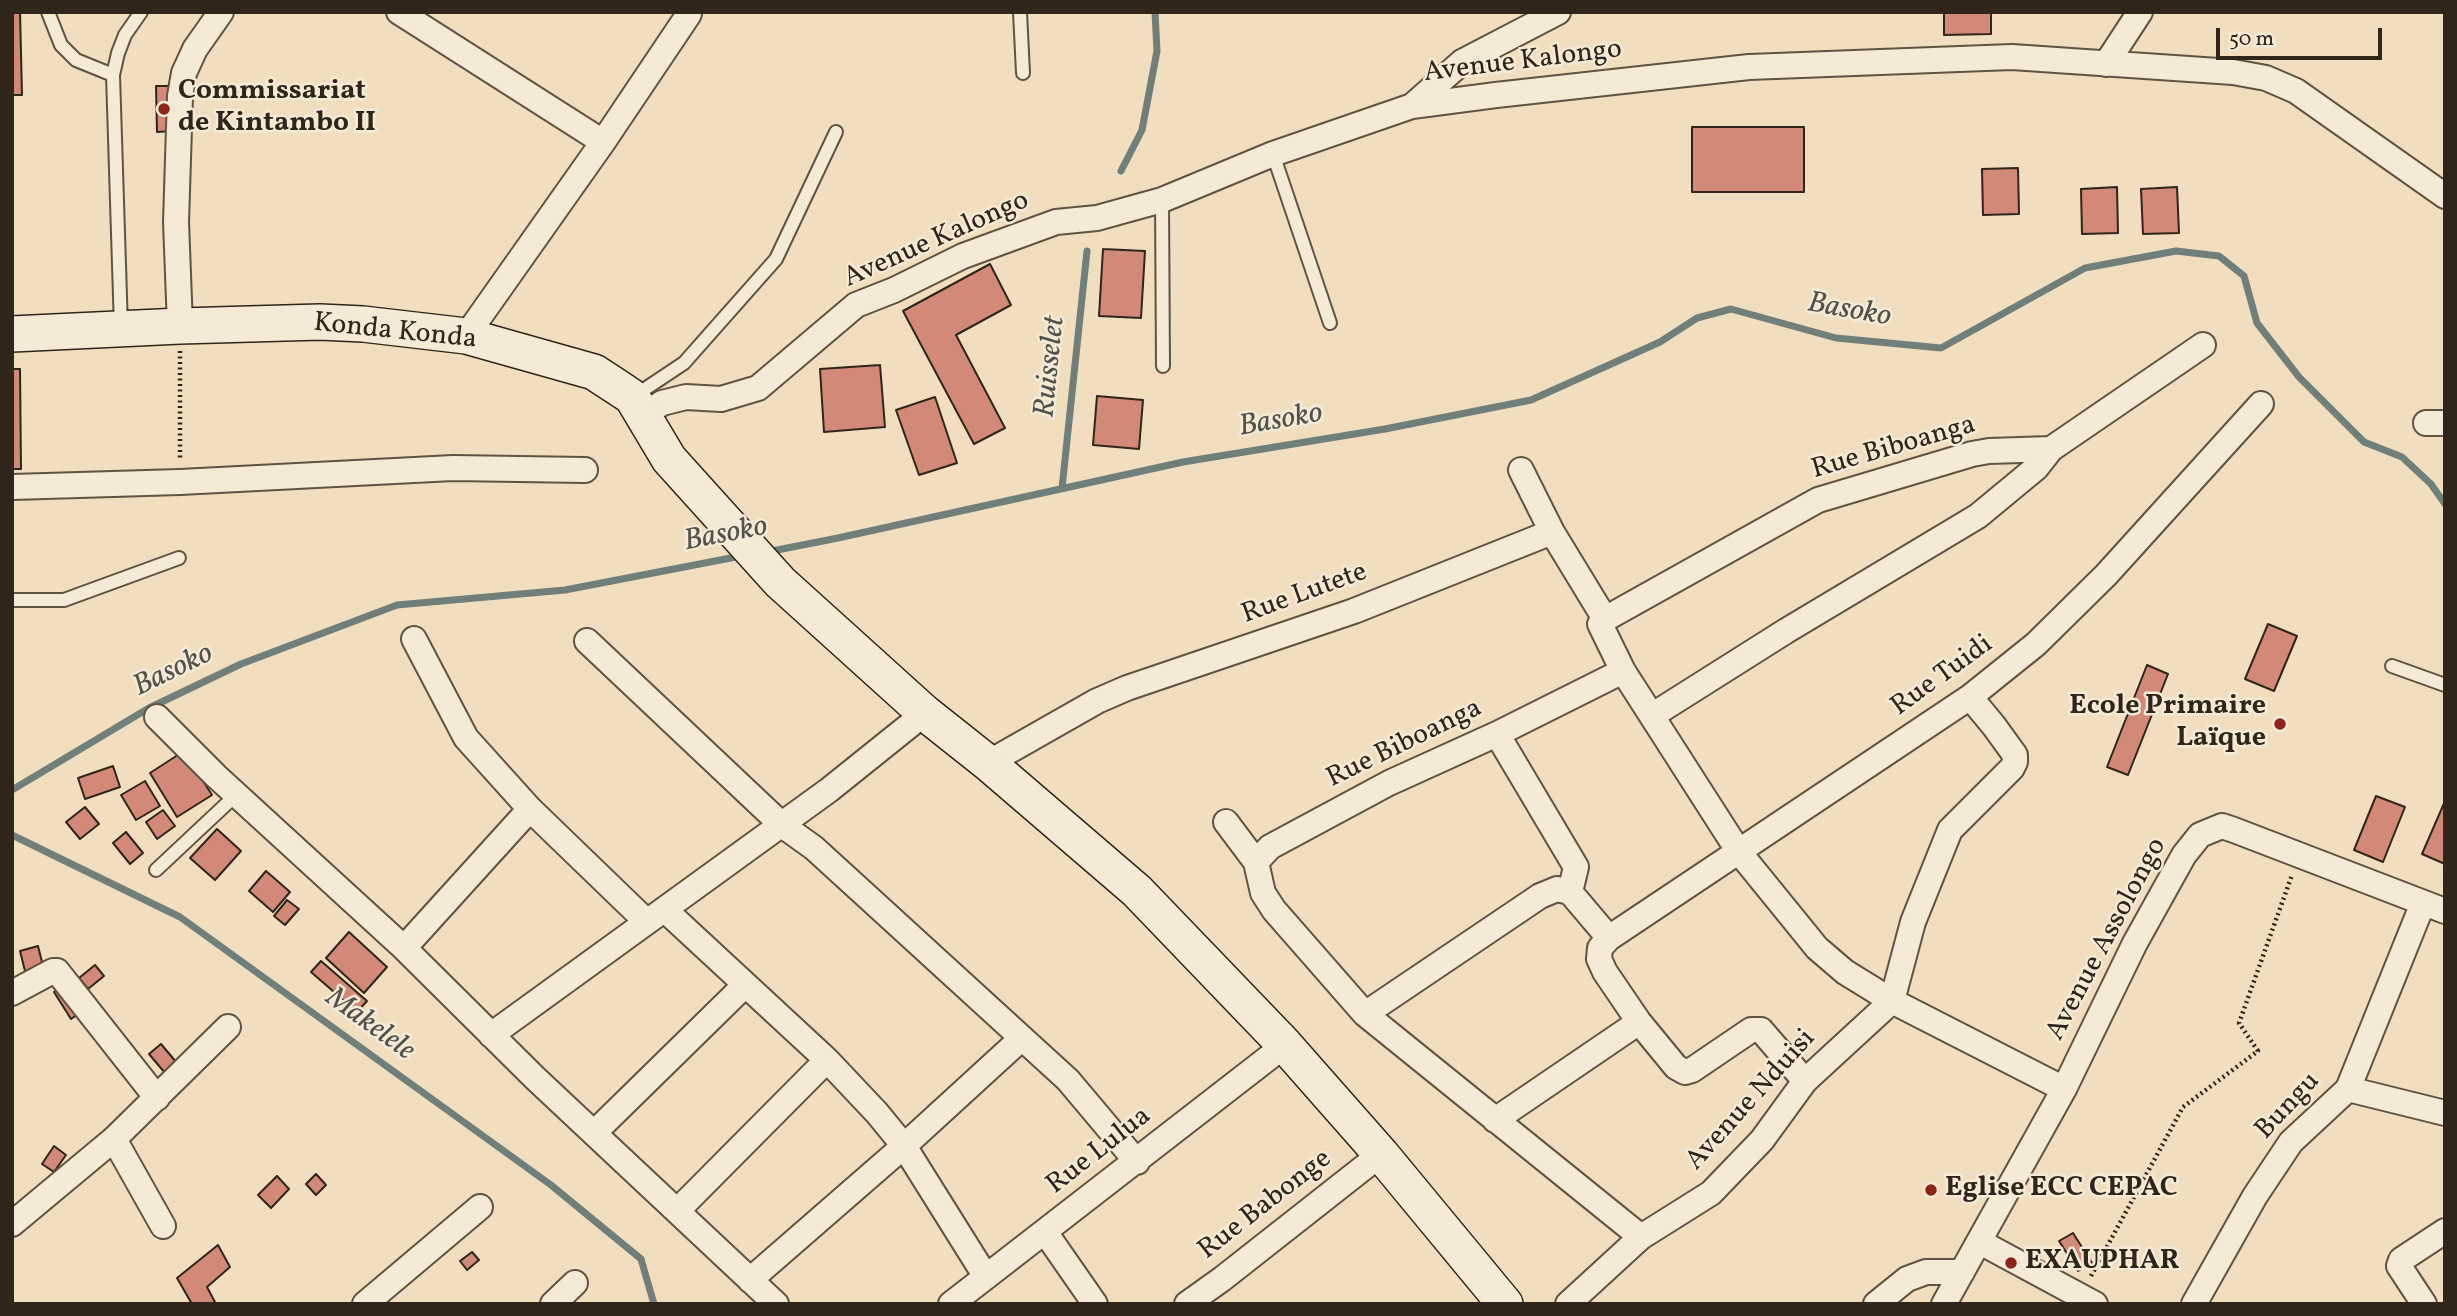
<!DOCTYPE html>
<meta charset="utf-8">
<style>
body{margin:0}
#map{position:relative;width:2457px;height:1316px;overflow:hidden;background:#f0debf;font-family:Vollkorn,serif}
canvas{display:block}
.frame{position:absolute;inset:0;border:14px solid #302519;pointer-events:none}
.scale{position:absolute;left:2216px;top:28px;width:166px;height:32px;box-sizing:border-box;border:4px solid #302519;border-top:0;padding-left:9px;font-size:21px;line-height:24px;white-space:nowrap;color:#302519;-webkit-text-stroke:5px #f5ead5;paint-order:stroke}
</style>
<div id="map">
<canvas width="2457" height="1316"></canvas>
<div class="frame"></div>
<div class="scale">50 m</div>
</div>
<script>
const ctx = document.querySelector('canvas').getContext('2d');
ctx.lineJoin = 'round';
function poly(rows) {
  const path = new Path2D();
  for (const r of rows) {
    path.moveTo(r[0], r[1]);
    for (let i = 2; i < r.length; i += 2) path.lineTo(r[i], r[i + 1]);
  }
  return path;
}
function strokePath(path, color, width, dash) {
  ctx.strokeStyle = color;
  ctx.lineWidth = width;
  ctx.lineCap = dash ? 'butt' : 'round';
  ctx.setLineDash(dash || []);
  ctx.stroke(path);
}
function fill(path, color) {
  ctx.fillStyle = color;
  ctx.fill(path, 'evenodd');
}
function label(font, color, halo, rows, align = 'center') {
  ctx.font = font + ' Vollkorn,serif';
  ctx.lineWidth = 5;
  ctx.setLineDash([]);
  ctx.textBaseline = 'middle';
  ctx.strokeStyle = halo;
  ctx.fillStyle = color;
  for (const [text, x, y, turn = 0] of rows) {
    ctx.save();
    ctx.translate(x, y);
    ctx.rotate((+turn || 0) * Math.PI / 180);
    ctx.textAlign = isNaN(turn) ? turn : align;
    if (halo) ctx.strokeText(text, 0, 0);
    ctx.fillText(text, 0, 0);
    ctx.restore();
  }
}
const stream = poly([
 [1121,171,1142,130,1157,51,1155,12],
 [1062,488,1087,251],
 [767,552,838,538,1183,462,1385,429,1531,400,1660,342,1697,318,1731,309,1836,338,1941,348,2085,268,2176,251,2219,256,2244,276,2257,323,2299,377,2364,442,2402,457,2431,484,2445,504],
 [12,790,149,708,241,664,397,605,565,590,741,556],
 [12,835,180,917,551,1185,641,1259,654,1304]
]);
const building = poly([
 [12,12,20,12,22,95,12,95,12,12],
 [1944,12,1991,12,1991,34,1944,35,1944,12],
 [156,86,171,86,172,131,157,132,156,86],
 [1692,127,1804,127,1804,192,1692,192,1692,127],
 [2018,168,2019,214,1983,215,1982,169,2018,168],
 [2117,187,2118,233,2082,234,2081,189,2117,187],
 [2177,187,2179,233,2143,234,2141,189,2177,187],
 [1103,249,1145,251,1141,318,1099,316,1103,249],
 [990,264,1011,305,956,335,1005,428,974,444,903,311,990,264],
 [880,365,885,427,824,432,820,369,880,365],
 [12,369,20,369,21,469,12,469,12,369],
 [1097,396,1143,400,1139,449,1093,445,1097,396],
 [935,397,957,463,919,475,896,410,935,397],
 [2268,624,2297,636,2274,691,2245,679,2268,624],
 [2147,665,2168,674,2128,775,2107,767,2147,665],
 [184,751,212,795,177,817,150,773,184,751],
 [113,766,120,787,85,799,78,778,113,766],
 [145,781,160,806,136,820,121,795,145,781],
 [2376,796,2405,807,2383,862,2354,850,2376,796],
 [2445,801,2445,864,2422,854,2445,801],
 [85,807,99,824,80,839,66,822,85,807],
 [163,810,175,826,157,839,146,822,163,810],
 [217,829,241,851,215,880,190,858,217,829],
 [126,832,143,853,130,864,113,843,126,832],
 [266,871,290,892,273,912,249,891,266,871],
 [287,900,299,909,285,925,274,916,287,900],
 [349,932,387,967,364,993,326,958,349,932],
 [38,946,45,974,27,979,20,951,38,946],
 [321,961,367,1001,357,1012,311,972,321,961],
 [95,965,104,976,88,989,79,978,95,965],
 [64,985,81,1012,71,1019,54,992,64,985],
 [161,1044,177,1063,165,1073,149,1054,161,1044],
 [54,1146,66,1155,54,1172,42,1164,54,1146],
 [316,1174,326,1185,316,1195,306,1184,316,1174],
 [277,1176,289,1189,271,1208,258,1195,277,1176],
 [2073,1233,2092,1263,2078,1271,2059,1241,2073,1233],
 [218,1245,230,1267,207,1287,216,1304,192,1304,177,1278,218,1245],
 [472,1252,479,1260,467,1270,460,1261,472,1252]
]);
const path = poly([
 [180,351,180,461],
 [2091,1276,2183,1107,2258,1051,2239,1023,2292,875]
]);
const lane = poly([
 [48,12,61,45,76,60,113,75],
 [1020,12,1023,73],
 [1273,154,1330,323],
 [1162,200,1163,366],
 [121,328,113,75,118,53,125,35,141,12],
 [633,397,684,363,776,259,836,132],
 [12,600,64,600,179,558],
 [2392,666,2445,685],
 [156,870,236,795]
]);
const street = poly([
 [399,12,603,142],
 [2106,64,2140,12],
 [1412,106,1462,62,1558,12],
 [180,326,176,222,180,96,184,73,195,49,221,12],
 [466,336,603,142,689,14,687,12],
 [644,415,662,403,686,397,721,399,758,388,856,305,894,290,963,256,1056,222,1097,218,1162,200,1273,154,1412,106,1496,95,1749,67,2012,57,2233,72,2266,78,2296,91,2445,196],
 [2426,423,2445,423],
 [2051,449,1989,451,1972,454,1818,500,1605,619,1600,624,1623,671,1739,852,1817,948,1845,972,1892,1001,2064,1089],
 [1521,470,1552,532],
 [12,487,180,482,453,468,585,470],
 [414,639,466,738,530,809,647,922],
 [587,641,782,825,814,848,1068,1080,1137,1162],
 [1653,715,1786,631,1978,516,2036,468,2051,449,2203,345],
 [157,717,216,776,404,948,535,1078,776,1304],
 [1497,734,1576,867,1570,892],
 [988,763,1097,701,1127,688,1354,611,1552,532,1605,619],
 [1226,822,1256,862,1263,893,1274,910,1365,1014,1641,1237],
 [1256,862,1270,847,1389,783,1497,734,1623,671],
 [665,910,827,1060,877,1113,904,1146,986,1277],
 [404,948,530,809],
 [12,993,53,971,57,971,157,1098],
 [1365,1014,1540,896,1557,889,1570,892,1609,938],
 [491,1035,829,790,925,713],
 [1805,1081,1761,1030,1751,1030,1692,1070,1685,1072,1676,1067,1639,1022,1605,972,1599,959,1600,948,1609,938,1970,697,2036,644,2106,575,2261,404],
 [2348,1089,2445,1113],
 [1495,1120,1639,1022],
 [594,1133,745,985],
 [114,1139,163,1226],
 [678,1210,827,1060],
 [12,1224,114,1139,228,1027],
 [1045,1232,1095,1304],
 [1980,1242,2095,1304],
 [750,1280,904,1146,1022,1038],
 [365,1304,480,1207],
 [553,1304,575,1283],
 [951,1304,1285,1045],
 [1187,1304,1222,1279,1381,1154],
 [1568,1304,1641,1237,1711,1193,1762,1140,1805,1081,1892,1001,1913,922,1950,830,2012,768,2015,762,2015,755,1994,726,1970,697],
 [1876,1304,1907,1279,1926,1272,1962,1272],
 [1944,1304,2064,1089,2135,943,2184,855,2200,835,2222,826,2234,830,2445,911],
 [2194,1304,2255,1196,2291,1142,2348,1089,2423,903],
 [2424,1304,2399,1266,2401,1260,2445,1231]
]);
const secondary = poly([
 [12,334,180,326,320,322,363,324,466,336,594,372,617,387,632,397,669,459,780,582,925,713,988,763,1137,891,1285,1045,1381,1154,1505,1304]
]);
const markers = [
 [164,109,7,"#8f2418"],
 [2280,724,7,"#8f2418"],
 [1931,1190,7,"#8f2418"],
 [2011,1263,7,"#8f2418"]
];
const streetNames = [
 ["Avenue Kalongo",1523,63,-7],
 ["Avenue Kalongo",937,241,-24],
 ["Konda Konda",395,333,6],
 ["Rue Biboanga",1894,449,-16],
 ["Rue Lutete",1305,595,-20],
 ["Rue Tuidi",1943,677,-36],
 ["Rue Biboanga",1405,745,-26],
 ["Avenue Assolongo",2108,940,-62],
 ["Avenue Nduisi",1752,1101,-48],
 ["Bungu",2289,1107,-47],
 ["Rue Lulua",1100,1152,-38],
 ["Rue Babonge",1266,1206,-38]
];
const poiNames = [
 ["Commissariat",178,93],
 ["de Kintambo II",178,125],
 ["Ecole Primaire",2266,708,"right"],
 ["Laïque",2266,740,"right"],
 ["Eglise ECC CEPAC",1945,1190],
 ["EXAUPHAR",2025,1263]
];
const waterNames = [
 ["Basoko",1849,312,10],
 ["Ruisselet",1052,367,-84],
 ["Basoko",1281,422,-10],
 ["Basoko",726,536,-11],
 ["Basoko",174,672,-26],
 ["Makelele",369,1026,36]
];
strokePath(stream, '#717f7a', 7);
fill(building, '#d38978');
strokePath(building, '#302519', 2);
strokePath(lane, '#605342', 16);
strokePath(street, '#605342', 28);
strokePath(secondary, '#302519', 38);
strokePath(path, '#302519', 4.5, [2, 3.5]);
strokePath(lane, '#f5ead5', 12);
strokePath(street, '#f5ead5', 24);
strokePath(secondary, '#f5ead5', 35);
for (const [x, y, r, color] of markers) {
  const dot = new Path2D();
  dot.arc(x, y, r, 0, 2 * Math.PI);
  ctx.fillStyle = color;
  ctx.fill(dot);
  strokePath(dot, '#f5ead5', 2.5);
}
label('28px', '#302519', '#f5ead5', streetNames);
label('bold 28px', '#302519', '#f5ead5', poiNames, 'left');
label('italic 30px', '#515249', '#f5ead5', waterNames);
</script>
